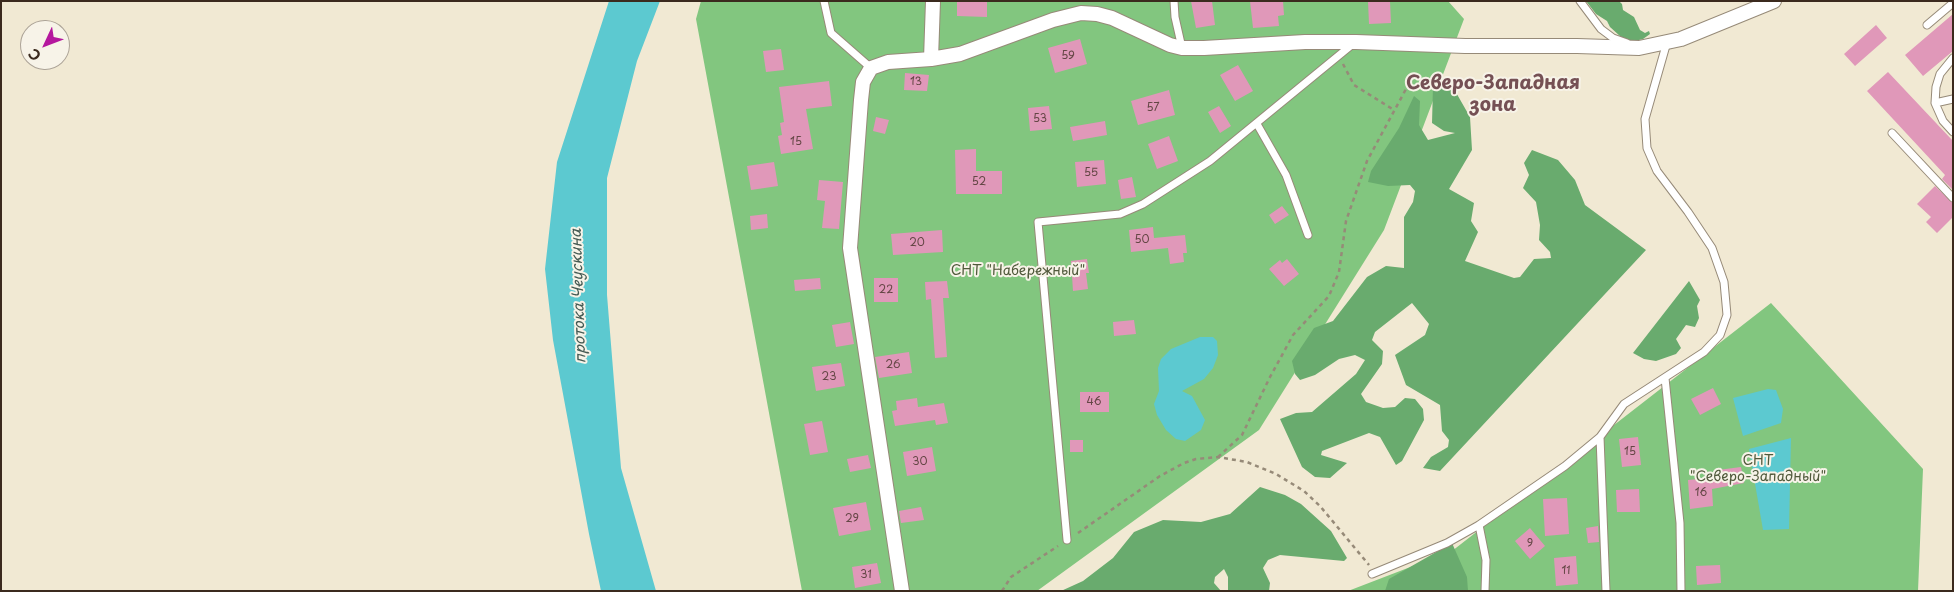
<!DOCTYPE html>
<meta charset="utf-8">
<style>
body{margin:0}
#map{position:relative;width:1954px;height:592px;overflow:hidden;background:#f1e9d3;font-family:"Playpen Sans",sans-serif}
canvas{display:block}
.frame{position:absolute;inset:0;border:2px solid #3b2a1e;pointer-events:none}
.north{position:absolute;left:20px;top:20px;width:50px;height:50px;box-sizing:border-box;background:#f7f3e8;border:1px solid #aca397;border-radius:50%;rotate:227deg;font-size:14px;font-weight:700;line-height:20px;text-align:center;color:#3b2a1e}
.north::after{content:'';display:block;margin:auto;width:18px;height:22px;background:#b5179e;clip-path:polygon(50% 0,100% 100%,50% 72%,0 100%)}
</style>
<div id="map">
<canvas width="1954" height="592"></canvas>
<div class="frame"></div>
<div class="north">С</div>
</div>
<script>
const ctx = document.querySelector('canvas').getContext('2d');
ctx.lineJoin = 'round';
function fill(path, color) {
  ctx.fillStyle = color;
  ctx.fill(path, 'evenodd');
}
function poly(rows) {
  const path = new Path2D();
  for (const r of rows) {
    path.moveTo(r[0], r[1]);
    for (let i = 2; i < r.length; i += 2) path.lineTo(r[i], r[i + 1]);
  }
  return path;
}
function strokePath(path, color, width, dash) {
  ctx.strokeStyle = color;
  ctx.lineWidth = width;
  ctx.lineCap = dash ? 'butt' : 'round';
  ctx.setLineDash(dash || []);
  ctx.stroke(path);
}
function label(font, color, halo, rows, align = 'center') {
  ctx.font = font + ' "Playpen Sans",sans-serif';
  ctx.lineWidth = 4;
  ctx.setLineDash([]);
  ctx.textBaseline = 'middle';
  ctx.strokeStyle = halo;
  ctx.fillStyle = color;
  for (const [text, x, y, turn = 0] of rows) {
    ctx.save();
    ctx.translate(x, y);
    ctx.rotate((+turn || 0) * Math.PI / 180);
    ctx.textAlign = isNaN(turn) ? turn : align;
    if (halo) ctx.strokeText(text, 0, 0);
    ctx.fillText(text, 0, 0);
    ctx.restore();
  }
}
const green = poly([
 [701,1,1448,1,1464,19,1384,230,1259,430,1037,591,802,591,696,19],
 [1771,303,1923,469,1918,591,1348,591,1452,551]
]);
const forest = poly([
 [1586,1,1619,1,1622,4,1623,10,1634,17,1640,30,1645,33,1649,31,1650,34,1643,39,1631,42,1621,37,1610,27,1607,21,1596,14],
 [1437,82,1446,82,1454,89,1470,117,1472,150,1449,189,1474,203,1471,221,1478,232,1465,261,1514,278,1520,277,1534,259,1551,258,1550,252,1539,240,1540,225,1536,202,1523,188,1529,175,1524,163,1532,150,1558,160,1575,180,1585,205,1646,250,1440,471,1423,468,1431,457,1448,447,1449,440,1442,431,1440,405,1406,385,1395,355,1425,335,1429,324,1412,303,1375,332,1372,340,1383,351,1382,364,1361,394,1366,402,1383,408,1395,407,1405,398,1415,399,1423,409,1424,420,1402,461,1396,465,1380,437,1369,433,1322,451,1321,455,1347,463,1330,478,1315,477,1302,467,1280,419,1296,413,1312,412,1356,374,1365,360,1355,355,1339,359,1315,375,1300,380,1295,374,1292,361,1314,328,1333,321,1367,277,1386,266,1404,268,1404,217,1413,202,1415,191,1410,185,1388,186,1368,182,1371,171,1399,128,1414,96,1420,101,1419,125,1428,140,1455,133,1444,131,1432,123,1433,86],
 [1689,281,1700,300,1697,306,1699,318,1695,327,1686,325,1676,339,1681,348,1676,354,1656,361,1644,359,1633,353],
 [1260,487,1285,495,1301,504,1331,531,1347,558,1344,561,1280,555,1268,560,1263,568,1270,583,1269,591,1228,591,1228,577,1224,569,1215,577,1214,583,1221,591,1061,591,1083,581,1113,558,1134,532,1163,520,1201,522,1230,514],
 [1452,543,1467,577,1468,591,1385,591,1389,579]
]);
const water = poly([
 [609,1,660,1,637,61,607,178,607,295,621,468,656,591,601,591,589,534,553,340,545,269,557,162],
 [1200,337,1213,337,1217,341,1218,355,1213,368,1204,379,1182,391,1192,396,1205,420,1201,430,1185,441,1176,439,1166,430,1157,415,1154,404,1159,391,1158,368,1161,359,1171,349],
 [1768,389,1776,390,1783,409,1781,423,1743,436,1733,398],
 [1791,438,1789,529,1763,530,1749,449]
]);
const building = poly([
 [957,1,987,1,987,17,957,16],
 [1191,1,1212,1,1215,25,1196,28],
 [1250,1,1283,1,1284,15,1278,16,1279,26,1253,28],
 [1368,1,1390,1,1391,23,1369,24],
 [1953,14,1953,51,1923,76,1905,55],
 [1876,25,1887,38,1855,66,1844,54],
 [1080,39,1087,64,1055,73,1048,48],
 [781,49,784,70,766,72,763,51],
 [1238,65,1253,91,1235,101,1220,75],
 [1888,72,1953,141,1953,190,1942,179,1945,175,1867,91],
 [905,73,929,75,927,91,904,90],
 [829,81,832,106,806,109,813,149,781,154,778,136,782,135,780,123,784,122,779,87],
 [1169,90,1175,115,1138,125,1131,101],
 [1049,106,1052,129,1030,131,1028,108],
 [1219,106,1231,126,1220,133,1208,112],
 [876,117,889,120,885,134,873,131],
 [1105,121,1107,135,1073,141,1070,127],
 [1169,136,1178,161,1157,169,1148,144],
 [976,149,976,171,1002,171,1002,194,956,194,955,150],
 [1104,160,1106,184,1077,187,1075,162],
 [774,162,778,186,751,190,747,166],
 [1132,177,1136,197,1121,199,1118,180],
 [819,180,843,182,839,229,822,228,825,201,817,200],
 [1935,186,1953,203,1953,217,1937,233,1926,222,1931,217,1917,204],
 [1282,206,1289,215,1275,224,1269,215],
 [767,214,768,228,751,230,750,216],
 [1153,227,1154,238,1185,235,1187,253,1183,253,1184,262,1170,264,1168,248,1131,252,1129,230],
 [942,230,943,252,893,255,891,234],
 [1087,259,1089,273,1086,273,1088,289,1073,291,1071,261],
 [1287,259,1299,274,1284,286,1269,269,1280,260,1282,263],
 [820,278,821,289,795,291,794,280],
 [874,278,898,278,898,302,874,302],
 [947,281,949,298,943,298,947,357,935,358,931,299,926,300,925,282],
 [1134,320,1136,334,1114,336,1113,322],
 [850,322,854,344,836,347,832,325],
 [909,352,912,373,879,378,875,357],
 [841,363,845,386,816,391,812,367],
 [1713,388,1721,404,1700,415,1691,399],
 [1080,392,1109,392,1109,412,1080,412],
 [917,398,918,407,944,403,948,423,936,425,935,420,895,426,892,411,897,410,896,401],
 [822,421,828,452,810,455,804,424],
 [1638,437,1641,465,1622,467,1619,439],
 [1070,440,1083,440,1083,452,1070,452],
 [932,447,936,471,907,476,903,452],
 [868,455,871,468,850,472,847,459],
 [1741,467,1744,483,1712,489,1713,506,1690,509,1688,480,1718,477,1718,470],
 [1639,489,1640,512,1617,512,1616,490],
 [1567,498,1569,534,1545,536,1543,499],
 [866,502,871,530,839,536,833,508],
 [921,507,924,520,901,523,899,511],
 [1598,526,1599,542,1588,543,1586,528],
 [1530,528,1545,546,1530,559,1515,541],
 [1576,556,1578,584,1556,586,1554,558],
 [877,563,881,583,855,588,852,567],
 [1720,565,1721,583,1697,585,1696,566]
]);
const path = poly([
 [1343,64,1354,85,1394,110],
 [1218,457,1242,435,1270,377,1293,335,1329,296,1339,272,1346,221,1367,161,1406,89],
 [1078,533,1160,476,1184,463,1196,459,1218,457,1247,462,1276,474,1304,491,1320,506,1369,565],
 [1002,591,1011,577,1058,546]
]);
const service = poly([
 [824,1,831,33,871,68],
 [1174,1,1175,17,1182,48],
 [1580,1,1601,29,1613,38,1627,43],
 [1927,25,1953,3],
 [1953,58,1940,74,1936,87,1935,103,1943,121,1953,132],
 [1935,103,1953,99],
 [1257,124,1286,175,1308,235],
 [1892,133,1953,198],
 [1665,378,1680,523,1681,591],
 [1600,437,1606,591],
 [1479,525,1486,560,1485,591],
 [1067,540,1038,222,1120,214,1143,204,1210,161,1354,43],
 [1372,574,1447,543,1479,525,1565,466,1600,437,1624,404,1704,352,1720,335,1727,315,1724,282,1712,248,1688,212,1657,171,1647,148,1645,119,1667,42]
]);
const minor = poly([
 [931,59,933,1],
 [902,591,850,248,861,100,863,82,871,68,888,62,931,59,960,54,1053,20,1081,13,1097,14,1112,18,1170,45,1182,48,1204,48,1305,42,1356,42,1465,46,1577,46,1639,48,1681,39,1774,1]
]);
const numberNames = [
 ["59",1068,56],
 ["13",916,82],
 ["57",1153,108],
 ["53",1040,119],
 ["15",796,142],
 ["55",1091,173],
 ["52",979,182],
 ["50",1142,240],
 ["20",917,243],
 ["22",886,290],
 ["26",893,365],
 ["23",829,377],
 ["46",1094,402],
 ["15",1630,452],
 ["30",920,462],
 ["16",1701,493],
 ["29",852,519],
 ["9",1530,544],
 ["11",1566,571],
 ["31",866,575]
];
const parkNames = [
 ["СНТ \"Набережный\"",1018,271],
 ["СНТ",1758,461],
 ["\"Северо-Западный\"",1758,477]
];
const waterNames = [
 ["протока Чеускина",579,296,-92]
];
const districtNames = [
 ["Северо-Западная",1493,84],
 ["зона",1493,106]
];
fill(green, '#82c67f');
fill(forest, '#69ab6e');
fill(water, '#5cc9d0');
fill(building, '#e098b9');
strokePath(service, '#968a78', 9);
strokePath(minor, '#968a78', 16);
strokePath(path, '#968a78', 2.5, [4, 4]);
strokePath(service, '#fff', 7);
strokePath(minor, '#fff', 14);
label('11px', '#644645', null, numberNames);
label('14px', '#50593b', '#f7f3e8', parkNames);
label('italic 15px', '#455a53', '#f7f3e8', waterNames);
label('bold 19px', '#755054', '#f7f3e8', districtNames);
</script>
